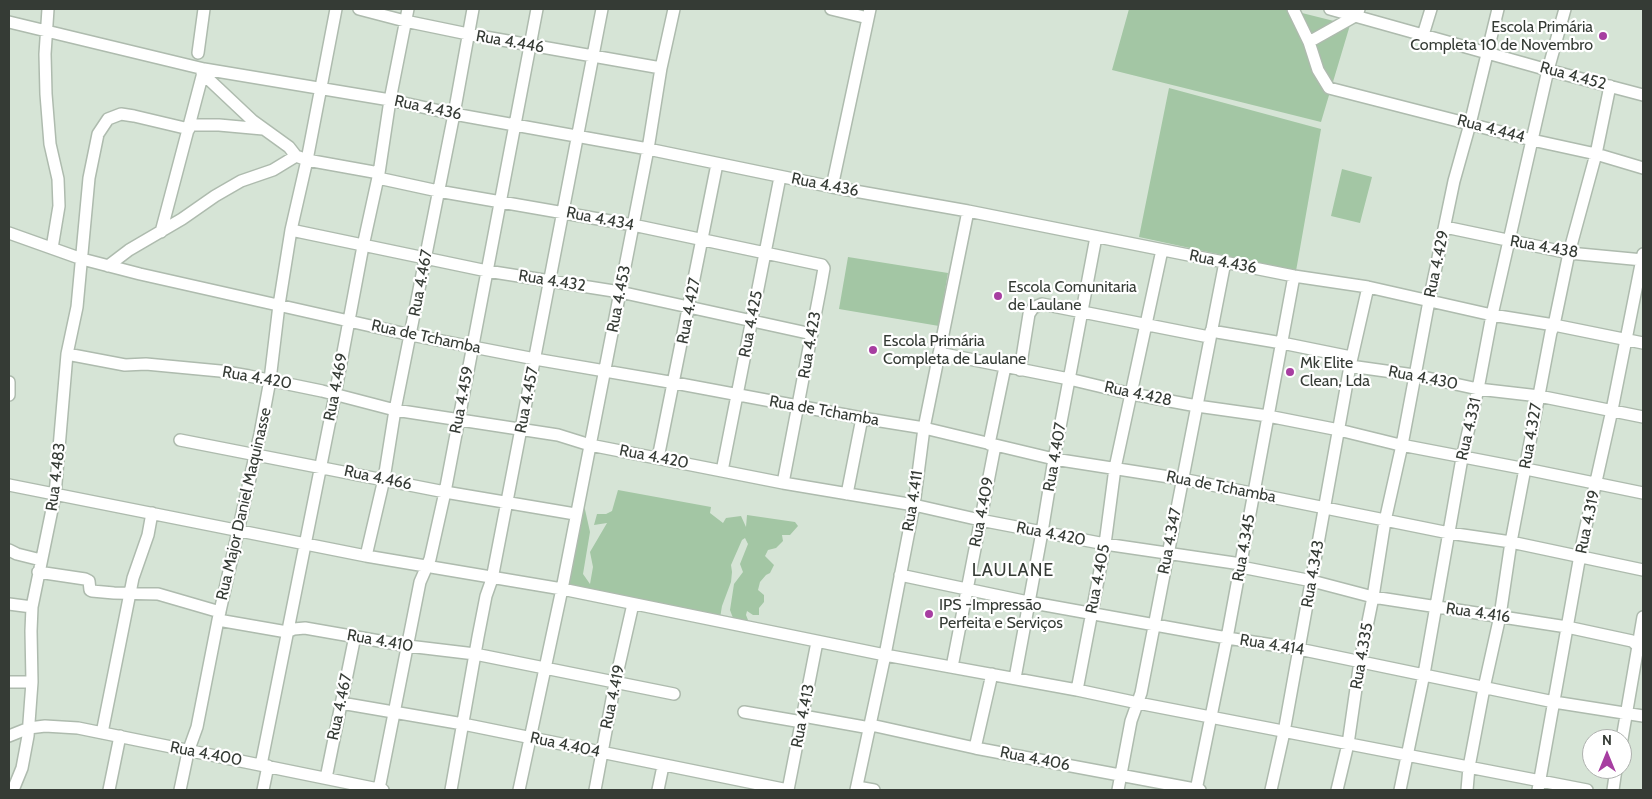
<!DOCTYPE html>
<meta charset="utf-8">
<style>
body{margin:0}
#map{position:relative;width:1652px;height:799px;overflow:hidden;background:#d6e4d6;font-family:Cabin,sans-serif}
canvas{display:block}
.frame{position:absolute;inset:0;border:10px solid #353b35;pointer-events:none}
.north{position:absolute;left:1582px;top:729px;width:50px;height:50px;box-sizing:border-box;background:#fff;border:1px solid #aeb1ae;border-radius:50%;rotate:0deg;font-size:14px;font-weight:700;line-height:20px;text-align:center;color:#353b35}
.north::after{content:'';display:block;margin:auto;width:18px;height:22px;background:#a73ea1;clip-path:polygon(50% 0,100% 100%,50% 72%,0 100%)}
</style>
<div id="map">
<canvas width="1652" height="799"></canvas>
<div class="frame"></div>
<div class="north">N</div>
</div>
<script>
const ctx = document.querySelector('canvas').getContext('2d');
ctx.lineJoin = 'round';
function fill(path, color) {
  ctx.fillStyle = color;
  ctx.fill(path, 'evenodd');
}
function poly(rows) {
  const path = new Path2D();
  for (const r of rows) {
    path.moveTo(r[0], r[1]);
    for (let i = 2; i < r.length; i += 2) path.lineTo(r[i], r[i + 1]);
  }
  return path;
}
function strokePath(path, color, width, dash) {
  ctx.strokeStyle = color;
  ctx.lineWidth = width;
  ctx.lineCap = dash ? 'butt' : 'round';
  ctx.setLineDash(dash || []);
  ctx.stroke(path);
}
function label(font, color, halo, rows, align = 'center') {
  ctx.font = font + ' Cabin,sans-serif';
  ctx.lineWidth = 4.5;
  ctx.setLineDash([]);
  ctx.textBaseline = 'middle';
  ctx.strokeStyle = halo;
  ctx.fillStyle = color;
  for (const [text, x, y, turn = 0] of rows) {
    ctx.save();
    ctx.translate(x, y);
    ctx.rotate((+turn || 0) * Math.PI / 180);
    ctx.textAlign = isNaN(turn) ? turn : align;
    if (halo) ctx.strokeText(text, 0, 0);
    ctx.fillText(text, 0, 0);
    ctx.restore();
  }
}
const green = poly([
 [1129,9,1286,9,1350,25,1321,122,1112,70],
 [1169,88,1321,129,1296,271,1139,237],
 [1342,169,1372,177,1360,223,1331,216],
 [848,257,948,273,939,326,839,309],
 [618,490,711,507,710,513,723,523,726,518,741,516,746,527,747,515,795,522,798,526,790,535,782,535,783,541,776,548,768,550,765,556,774,565,770,573,766,575,760,582,758,590,764,595,764,602,759,608,759,615,753,615,747,611,746,615,748,620,742,622,733,618,730,610,734,584,743,572,740,564,748,544,745,538,742,540,731,565,732,572,731,582,722,606,720,618,562,587,584,505,590,532,583,574,590,584,593,567,590,552,607,523,594,525,597,514,606,514,612,511]
]);
const minor = poly([
 [48,9,45,54,46,94,50,144,58,179,59,206,52,248],
 [359,9,405,21,468,34,661,68],
 [831,9,868,18],
 [1293,9,1309,42],
 [1330,9,1548,70,1643,95],
 [1359,9,1357,15,1309,42,1318,70,1329,88,1532,140,1596,154,1643,168],
 [9,22,204,69,390,100,454,114,648,149,832,187,968,211,1294,276,1368,287,1492,315,1554,325,1643,343],
 [1423,35,1431,9],
 [198,53,204,9],
 [202,73,253,121,289,147,296,156],
 [190,125,219,125,263,129],
 [378,178,438,191,633,225,822,265,824,268,821,285,783,483],
 [832,187,870,9],
 [1445,227,1569,253,1643,260],
 [291,230,487,271,620,292,812,334],
 [161,232,204,69],
 [9,233,82,259,140,274,411,335,535,359,675,383,862,418,924,428,1054,459,1182,479,1449,533,1511,542,1643,570],
 [108,266,129,250,182,219,215,196,241,181,273,170,296,156,307,160,379,173],
 [1211,331,1282,343,1351,357],
 [939,353,1069,379,1132,394,1197,406,1268,416,1339,430,1396,444,1526,469,1643,493],
 [67,354,125,365,146,364,220,371,249,376,322,391,395,410,558,435,590,445,783,483,914,505,980,520,1105,544,1241,564],
 [1350,366,1414,375,1478,389,1539,396,1643,417],
 [1020,370,1029,314,1033,308,1042,304,1209,337],
 [9,395,9,382],
 [180,440,445,492,575,514],
 [989,444,1005,367],
 [658,458,717,164],
 [722,471,780,177],
 [9,485,366,556,562,589,885,655,1077,690,1138,703,1587,790],
 [847,494,862,418],
 [9,550,17,554,41,560],
 [366,556,384,479,395,410,454,114,473,9],
 [1241,567,1312,581,1373,597,1567,627,1632,641,1638,646,1643,648],
 [38,572,85,579,89,581,90,590,92,591,114,593,158,594,220,612],
 [900,575,1028,602,1227,638,1299,649,1554,702,1643,716],
 [9,604,32,607],
 [218,620,287,632,294,629,305,628,408,646,475,654,674,694],
 [952,667,995,446],
 [1015,678,1042,532,1054,459,1096,237],
 [9,682,32,682],
 [1077,690,1105,544,1115,468,1162,250],
 [341,703,463,724,788,790],
 [744,712,802,722],
 [803,716,870,728],
 [871,725,975,748,1200,790],
 [102,733,133,578,148,535,152,513],
 [9,736,29,728,45,726,78,728,383,790],
 [1622,739,1643,617],
 [975,748,992,674],
 [261,765,335,395,363,246,379,173,390,100,408,9],
 [326,778,355,636],
 [857,787,874,790],
 [379,789,420,582,430,559,445,492,537,9],
 [13,790,22,768,28,736,32,682,31,631,32,607,55,495,67,354,77,307,89,178,98,134,108,119,121,114,134,116,189,129],
 [109,790,120,736],
 [180,790,188,752,197,727,218,620,260,434,270,380,279,305,291,230,307,160,336,9],
 [263,790,268,766],
 [451,790,478,637,486,596,492,579,602,9],
 [519,790,562,589,648,149,661,68,674,9],
 [595,790,615,683,633,604],
 [658,790,663,766],
 [788,790,817,642],
 [856,790,885,655,914,505,924,428,968,211],
 [1118,790,1131,721,1141,693,1225,262],
 [1196,790,1227,638,1294,276],
 [1271,790,1284,732,1350,366,1368,287],
 [1337,790,1348,744,1360,661,1373,597,1385,521,1402,445,1429,301,1454,181,1470,124,1498,9],
 [1400,790,1424,674,1462,458,1478,389,1492,315,1548,70,1565,9],
 [1467,790,1469,767,1484,688,1500,616,1511,542,1551,332,1554,325,1569,253,1596,154,1610,86],
 [1538,790,1582,544,1612,410,1643,254],
 [1613,790,1616,769]
]);
const markers = [
 [1603,36,5,"#a73ea1"],
 [998,296,5,"#a73ea1"],
 [873,350,5,"#a73ea1"],
 [1290,372,5,"#a73ea1"],
 [929,614,5,"#a73ea1"]
];
const poiNames = [
 ["Escola Primária",1593,27,"right"],
 ["Completa 10 de Novembro",1593,45,"right"],
 ["Escola Comunitaria",1008,287],
 ["de Laulane",1008,305],
 ["Escola Primária",883,341],
 ["Completa de Laulane",883,359],
 ["Mk Elite",1300,363],
 ["Clean, Lda",1300,381],
 ["IPS -Impressão",939,605],
 ["Perfeita e Serviços",939,623]
];
const streetNames = [
 ["Rua 4.446",510,42,10],
 ["Rua 4.452",1573,76,15],
 ["Rua 4.436",428,108,12],
 ["Rua 4.444",1491,129,15],
 ["Rua 4.436",825,185,11],
 ["Rua 4.434",600,219,11],
 ["Rua 4.438",1544,247,10],
 ["Rua 4.436",1223,262,11],
 ["Rua 4.429",1437,264,-78],
 ["Rua 4.432",552,281,9],
 ["Rua 4.467",421,283,-79],
 ["Rua 4.453",619,299,-79],
 ["Rua 4.427",689,311,-79],
 ["Rua 4.425",751,324,-79],
 ["Rua de Tchamba",426,337,12],
 ["Rua 4.423",810,345,-80],
 ["Rua 4.420",257,378,10],
 ["Rua 4.430",1423,378,11],
 ["Rua 4.469",336,387,-79],
 ["Rua 4.428",1138,394,12],
 ["Rua 4.459",462,400,-79],
 ["Rua 4.457",527,400,-79],
 ["Rua de Tchamba",824,411,10],
 ["Rua 4.331",1469,429,-77],
 ["Rua 4.327",1531,436,-80],
 ["Rua 4.420",654,457,11],
 ["Rua 4.407",1055,457,-80],
 ["Rua 4.483",56,477,-83],
 ["Rua 4.466",378,478,12],
 ["Rua de Tchamba",1221,487,11],
 ["Rua 4.411",913,501,-81],
 ["Rua Major Daniel Maquinasse",244,504,-77],
 ["Rua 4.409",982,512,-79],
 ["Rua 4.319",1588,522,-78],
 ["Rua 4.420",1051,534,11],
 ["Rua 4.347",1170,541,-79],
 ["Rua 4.345",1244,548,-80],
 ["Rua 4.343",1313,574,-80],
 ["Rua 4.405",1098,579,-79],
 ["Rua 4.416",1478,613,8],
 ["Rua 4.410",380,641,10],
 ["Rua 4.414",1272,645,9],
 ["Rua 4.335",1362,656,-80],
 ["Rua 4.419",613,697,-78],
 ["Rua 4.467",340,707,-78],
 ["Rua 4.413",803,716,-79],
 ["Rua 4.404",565,745,12],
 ["Rua 4.400",206,754,11],
 ["Rua 4.406",1035,759,11]
];
const neighbourhoodNames = [
 ["LAULANE",1013,571]
];
fill(green, '#a3c6a4');
strokePath(minor, '#aebbae', 14);
strokePath(minor, '#fff', 11);
for (const [x, y, r, color] of markers) {
  const dot = new Path2D();
  dot.arc(x, y, r, 0, 2 * Math.PI);
  ctx.fillStyle = color;
  ctx.fill(dot);
  strokePath(dot, '#fff', 2);
}
label('16px', '#353b35', '#fff', poiNames, 'left');
label('16px', '#353b35', '#fff', streetNames);
ctx.letterSpacing = '1px';
label('18px', '#353b35', '#fff', neighbourhoodNames);
ctx.letterSpacing = '0px';
</script>
